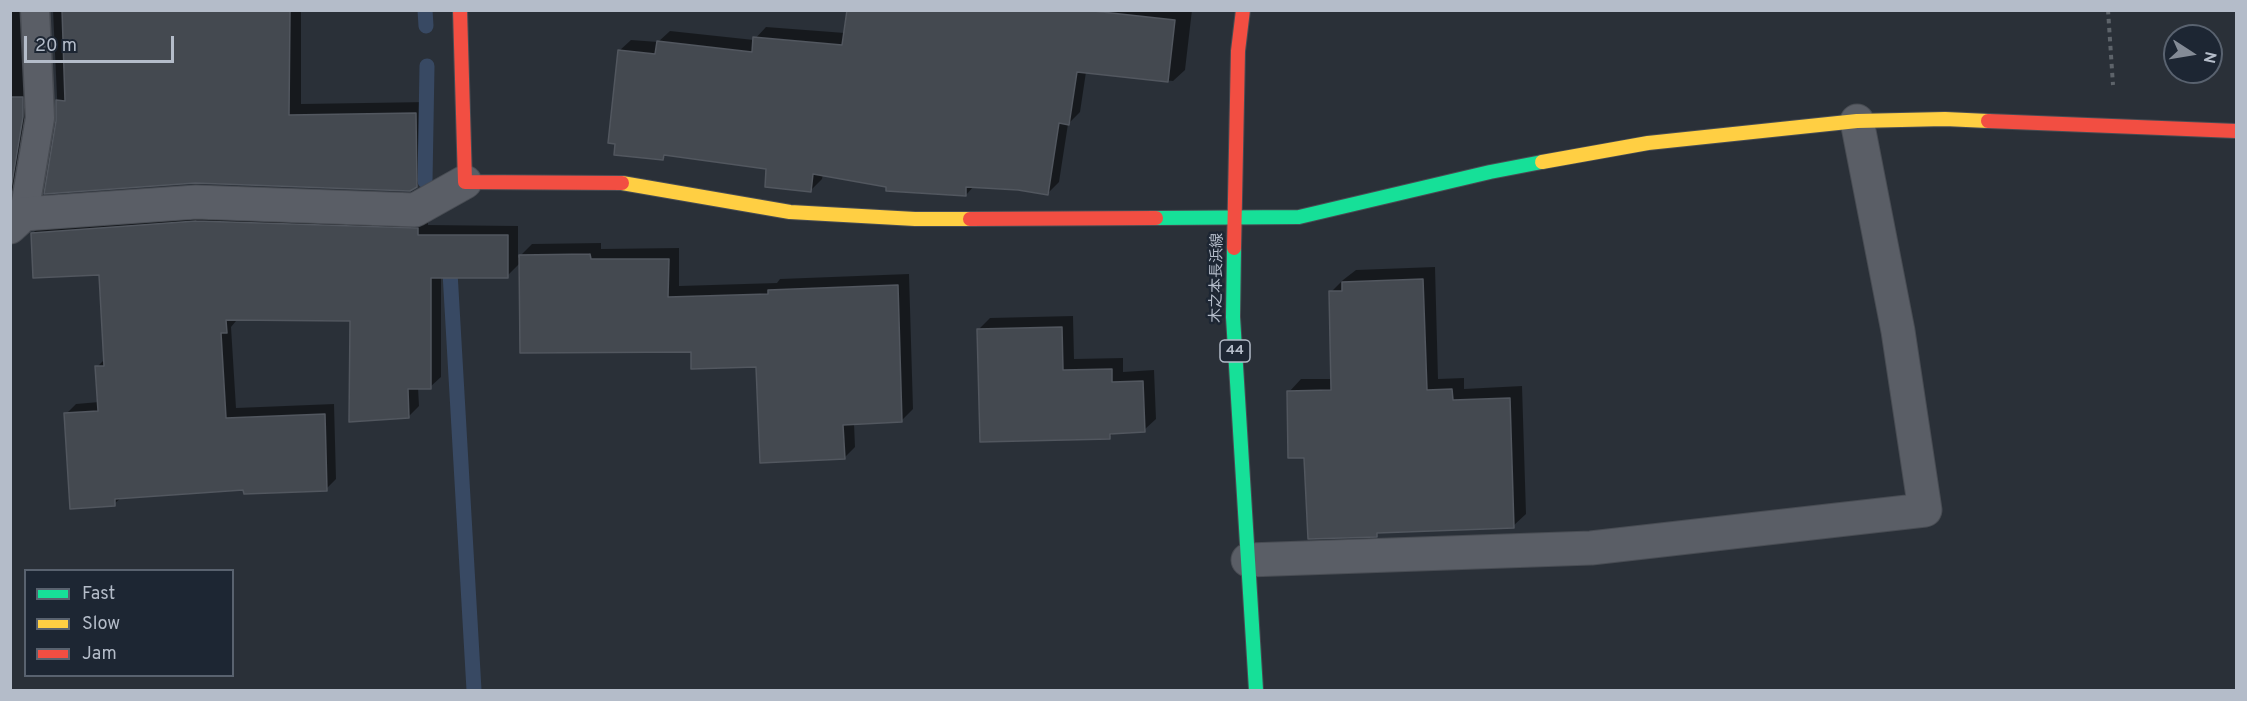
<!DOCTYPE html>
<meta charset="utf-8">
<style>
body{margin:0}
#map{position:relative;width:2247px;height:701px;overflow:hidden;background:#2a3038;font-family:Overpass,sans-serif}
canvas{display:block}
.frame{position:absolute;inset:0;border:12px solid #b4bcc9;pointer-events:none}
.legend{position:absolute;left:24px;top:569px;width:210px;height:108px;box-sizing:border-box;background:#1d2633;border:2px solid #59626f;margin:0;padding:8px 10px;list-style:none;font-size:18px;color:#b4bcc9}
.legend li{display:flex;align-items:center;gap:12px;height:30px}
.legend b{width:30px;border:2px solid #59626f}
.north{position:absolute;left:2163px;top:24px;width:60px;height:60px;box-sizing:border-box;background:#1d2633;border:2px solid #59626f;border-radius:50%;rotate:102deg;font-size:16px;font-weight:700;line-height:24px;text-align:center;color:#b4bcc9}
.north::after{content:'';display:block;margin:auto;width:21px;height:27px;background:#848b96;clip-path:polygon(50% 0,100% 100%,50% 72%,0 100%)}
.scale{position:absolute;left:24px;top:36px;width:150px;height:27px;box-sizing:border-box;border:3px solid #b4bcc9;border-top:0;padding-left:8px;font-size:18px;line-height:21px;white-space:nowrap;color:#b4bcc9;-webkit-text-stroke:4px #1d2633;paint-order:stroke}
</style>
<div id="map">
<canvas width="2247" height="701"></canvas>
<div class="frame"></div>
<ul class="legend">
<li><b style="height:8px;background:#16e098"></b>Fast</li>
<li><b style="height:8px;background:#ffcf43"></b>Slow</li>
<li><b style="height:8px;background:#f24e42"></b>Jam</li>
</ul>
<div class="north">N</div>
<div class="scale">20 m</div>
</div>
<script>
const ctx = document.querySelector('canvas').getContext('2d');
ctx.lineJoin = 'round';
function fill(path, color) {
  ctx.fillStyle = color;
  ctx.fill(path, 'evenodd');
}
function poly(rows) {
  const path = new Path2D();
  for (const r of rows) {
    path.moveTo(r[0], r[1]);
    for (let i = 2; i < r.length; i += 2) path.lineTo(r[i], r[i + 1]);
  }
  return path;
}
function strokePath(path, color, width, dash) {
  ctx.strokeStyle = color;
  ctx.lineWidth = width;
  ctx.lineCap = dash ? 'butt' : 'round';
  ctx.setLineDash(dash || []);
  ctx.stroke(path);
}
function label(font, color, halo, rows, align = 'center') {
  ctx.font = font + ' Overpass,"Noto Sans JP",sans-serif';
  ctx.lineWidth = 5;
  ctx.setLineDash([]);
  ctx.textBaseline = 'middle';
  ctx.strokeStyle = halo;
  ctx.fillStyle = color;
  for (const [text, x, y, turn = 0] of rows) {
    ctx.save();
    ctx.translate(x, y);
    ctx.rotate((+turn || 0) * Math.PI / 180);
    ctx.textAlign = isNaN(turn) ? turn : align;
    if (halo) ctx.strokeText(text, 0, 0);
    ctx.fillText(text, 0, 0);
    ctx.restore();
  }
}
const shadow = poly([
 [10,10,31,10,35,104,21,188,10,199],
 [53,10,301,10,301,104,428,102,429,174,416,186,58,118],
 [849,10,1192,10,1185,70,1173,81,1086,72,1080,112,1068,124,1059,182,1048,193,1018,189,974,186,966,195,888,185,823,174,822,179,811,190,768,168,667,154,663,158,619,51,631,40,658,42,670,31,754,40,766,27,845,33],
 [208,211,428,218,428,225,518,226,518,258,532,244,601,243,601,249,679,248,679,286,777,283,780,279,909,274,913,409,901,421,854,423,855,447,844,458,758,365,692,351,520,263,507,276,441,276,441,377,430,387,418,387,419,406,409,416,351,319,236,318,236,321,231,327,236,408,334,404,336,479,326,489,245,488,122,497,114,504,66,414,76,404,99,402,97,367,106,358,101,273,33,233,44,222],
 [1435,267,1438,379,1464,378,1464,389,1522,386,1526,514,1513,526,1380,532,1376,535,1305,456,1289,392,1301,379,1332,379,1331,292,1343,280,1356,270],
 [1073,316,1074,359,1123,358,1123,372,1154,370,1156,419,1144,430,1115,432,1109,437,979,329,990,318]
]);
const stream = poly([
 [425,10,426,26],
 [425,181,427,66],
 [450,272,474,690]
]);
const building = poly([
 [62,10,290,10,289,115,416,113,417,187,410,191,195,183,44,194,56,121,56,100,65,101,62,10],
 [847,10,1084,10,1175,20,1168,82,1077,72,1069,125,1059,123,1048,195,1018,190,966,187,966,196,886,191,886,187,813,174,811,192,765,187,766,169,664,155,663,160,614,155,615,144,608,143,618,50,655,54,657,41,752,52,753,37,842,45,847,10],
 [10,97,23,97,23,117,10,195,10,97],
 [196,221,418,228,418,235,508,235,508,278,431,278,431,389,408,389,409,418,349,422,350,321,226,320,227,333,221,333,226,418,325,414,327,491,244,494,243,490,115,499,115,506,70,509,64,413,98,411,95,366,104,366,99,275,33,278,31,233,196,221],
 [590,254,591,259,669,259,668,297,768,294,768,290,898,285,902,422,843,425,845,459,760,463,756,367,691,369,691,352,520,353,519,255,590,254],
 [1423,279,1427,390,1452,389,1453,400,1510,398,1514,528,1377,533,1377,537,1308,539,1304,458,1288,458,1287,391,1331,390,1329,291,1342,291,1342,282,1423,279],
 [1062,327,1063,370,1112,369,1112,382,1143,381,1145,432,1110,434,1110,439,980,442,977,329,1062,327]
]);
const path = poly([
 [2108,10,2113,85]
]);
const lane = poly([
 [24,214,40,118,35,10]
]);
const street = poly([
 [10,227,24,214,196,202,415,210,465,182],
 [1248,560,1591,548,1925,510,1898,331,1857,121]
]);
const fast = poly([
 [1156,218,1299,217,1490,172,1542,162],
 [1234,248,1233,317,1256,690]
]);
const slow = poly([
 [1542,162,1648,143,1857,121,1945,119,1988,121],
 [622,183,790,212,915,219,970,219]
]);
const jam = poly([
 [460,10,465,182,622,183],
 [1988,121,2236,131],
 [970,219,1156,218],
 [1234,248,1238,51,1243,10]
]);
const shields = [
 [1235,351,30]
];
const shieldNames = [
 ["44",1235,351]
];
const streetNames = [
 ["木之本長浜線",1218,278,-89]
];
fill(shadow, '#0007');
strokePath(stream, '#384963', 15);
fill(building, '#444950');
strokePath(building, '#52575f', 1.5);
strokePath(lane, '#484c53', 31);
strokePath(street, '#484c53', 35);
strokePath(fast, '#484c53', 16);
strokePath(slow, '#484c53', 16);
strokePath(jam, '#484c53', 16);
strokePath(path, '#5d636a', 4, [4.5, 4.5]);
strokePath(lane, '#5a5e66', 28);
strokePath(street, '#5a5e66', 33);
strokePath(fast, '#16e098', 14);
strokePath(slow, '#ffcf43', 14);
strokePath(jam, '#f24e42', 14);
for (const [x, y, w] of shields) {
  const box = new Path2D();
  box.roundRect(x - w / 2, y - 11, w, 22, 4.5);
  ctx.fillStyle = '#1d2633';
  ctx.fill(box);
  strokePath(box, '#b4bcc9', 1.5);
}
label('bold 14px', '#b4bcc9', null, shieldNames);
label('15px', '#b4bcc9', '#1d2633', streetNames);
</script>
